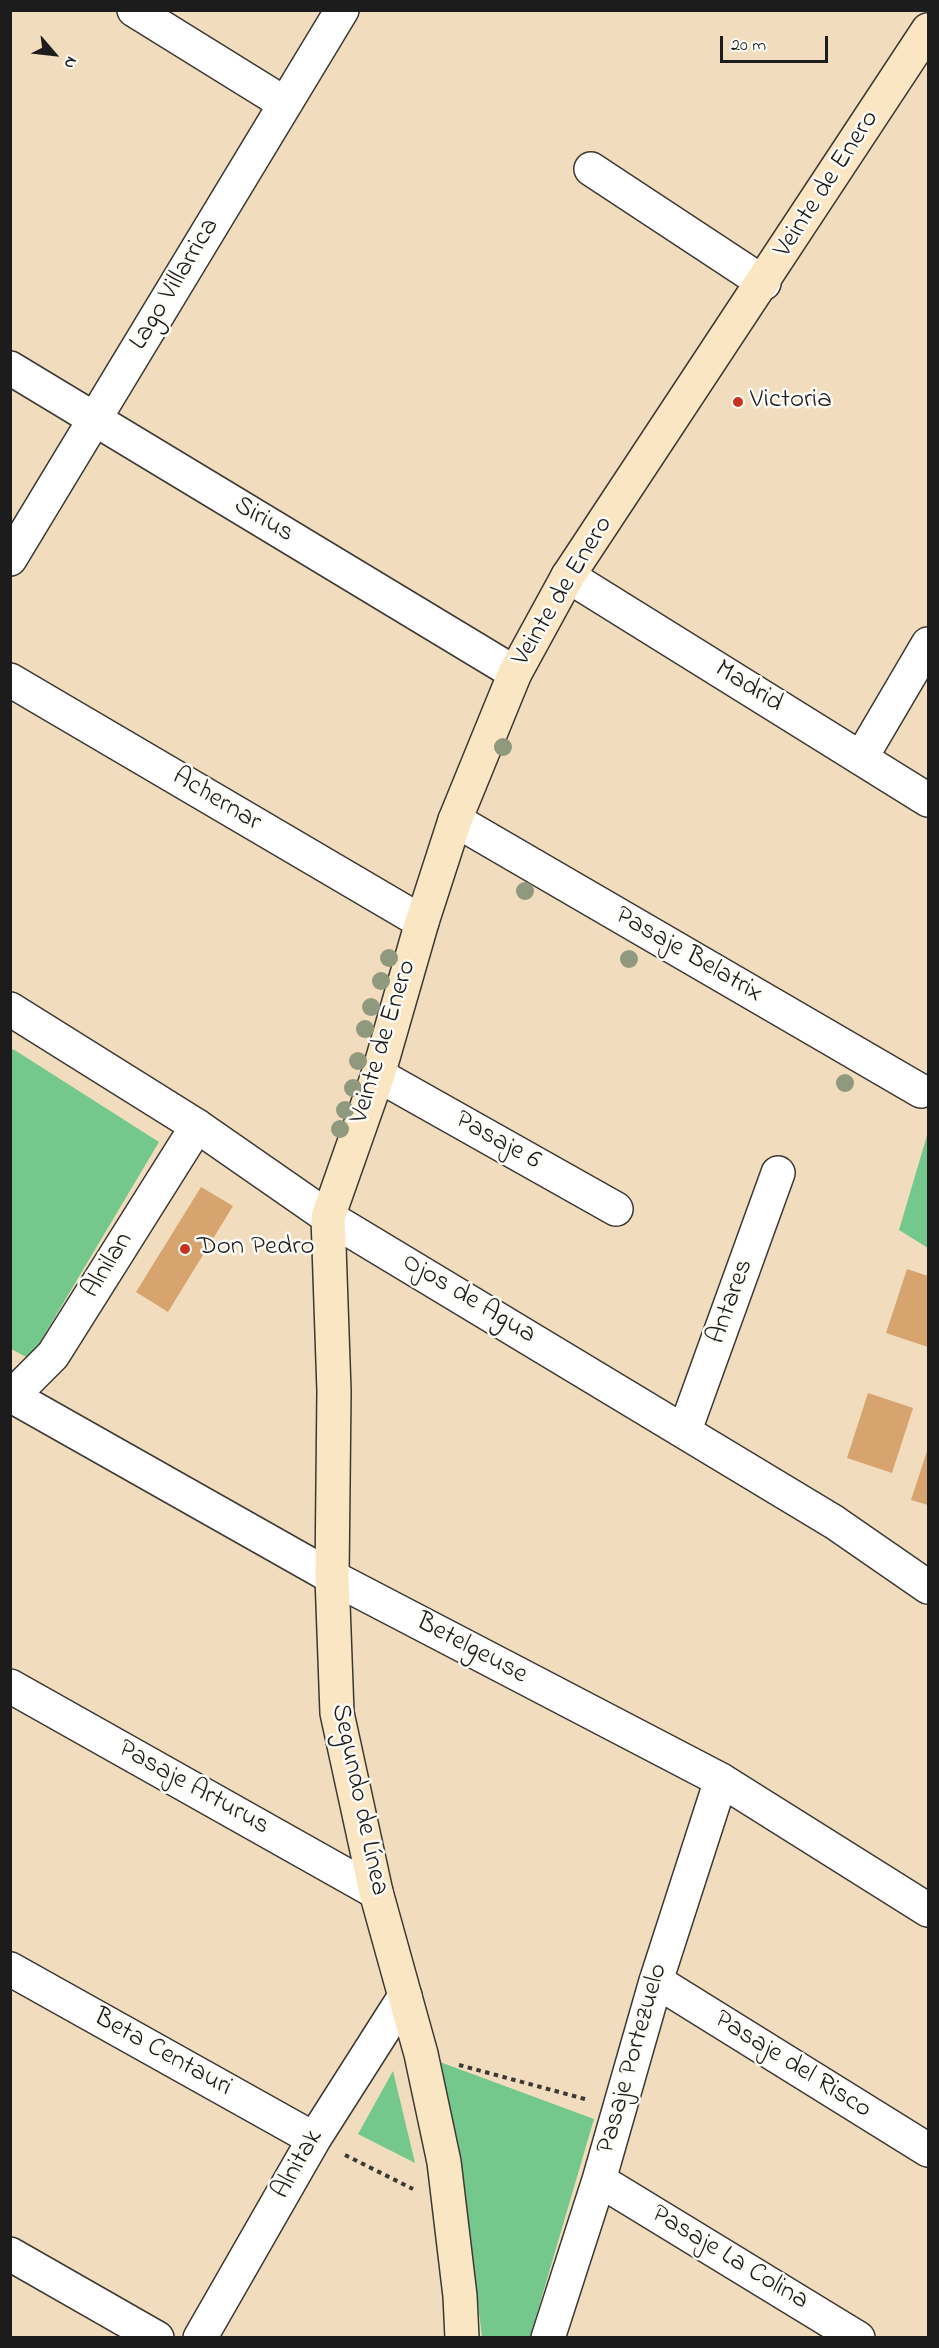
<!DOCTYPE html>
<meta charset="utf-8">
<style>
body{margin:0}
#map{position:relative;width:939px;height:2348px;overflow:hidden;background:#f1ddbd;font-family:"Indie Flower",sans-serif}
canvas{display:block}
.frame{position:absolute;inset:0;border:12px solid #1c1c1c;pointer-events:none}
.north{position:absolute;left:24px;top:24px;width:60px;height:60px;-webkit-text-stroke:4px #fdfcf7;paint-order:stroke;rotate:118deg;font-size:16px;font-weight:700;line-height:24px;text-align:center;color:#1c1c1c}
.north::after{content:'';display:block;margin:auto;width:21px;height:27px;background:#1c1c1c;clip-path:polygon(50% 0,100% 100%,50% 72%,0 100%)}
.scale{position:absolute;left:720px;top:36px;width:108px;height:27px;box-sizing:border-box;border:3px solid #1c1c1c;border-top:0;padding-left:8px;font-size:18px;line-height:21px;white-space:nowrap;color:#1c1c1c;-webkit-text-stroke:4px #fdfcf7;paint-order:stroke}
</style>
<div id="map">
<canvas width="939" height="2348"></canvas>
<div class="frame"></div>
<div class="north">N</div>
<div class="scale">20 m</div>
</div>
<script>
const ctx = document.querySelector('canvas').getContext('2d');
ctx.lineJoin = 'round';
function fill(path, color) {
  ctx.fillStyle = color;
  ctx.fill(path, 'evenodd');
}
function poly(rows) {
  const path = new Path2D();
  for (const r of rows) {
    path.moveTo(r[0], r[1]);
    for (let i = 2; i < r.length; i += 2) path.lineTo(r[i], r[i + 1]);
  }
  return path;
}
function strokePath(path, color, width, dash) {
  ctx.strokeStyle = color;
  ctx.lineWidth = width;
  ctx.lineCap = dash ? 'butt' : 'round';
  ctx.setLineDash(dash || []);
  ctx.stroke(path);
}
function label(font, color, halo, rows, align = 'center') {
  ctx.font = font + ' "Indie Flower",sans-serif';
  ctx.lineWidth = 5;
  ctx.setLineDash([]);
  ctx.textBaseline = 'middle';
  ctx.strokeStyle = halo;
  ctx.fillStyle = color;
  for (const [text, x, y, turn = 0] of rows) {
    ctx.save();
    ctx.translate(x, y);
    ctx.rotate((+turn || 0) * Math.PI / 180);
    ctx.textAlign = isNaN(turn) ? turn : align;
    if (halo) ctx.strokeText(text, 0, 0);
    ctx.fillText(text, 0, 0);
    ctx.restore();
  }
}
const green = poly([
 [13,1049,159,1142,30,1359,11,1349,10,1053],
 [928,1132,928,1248,899,1230],
 [440,2062,594,2119,530,2337,482,2337,470,2236],
 [393,2071,415,2163,358,2134]
]);
const building = poly([
 [201,1187,233,1206,168,1312,136,1292],
 [907,1269,928,1276,928,1347,886,1333],
 [868,1393,913,1408,892,1473,847,1458],
 [928,1448,928,1505,911,1500]
]);
const path = poly([
 [459,2065,585,2099],
 [345,2155,413,2189]
]);
const minor = poly([
 [134,10,284,103],
 [591,169,764,283],
 [10,368,515,673],
 [10,559,342,10],
 [568,576,928,800],
 [10,680,422,922],
 [861,758,928,644],
 [455,820,921,1091],
 [10,1009,197,1126],
 [378,1075,616,1209],
 [10,1395,332,1577,721,1780,928,1910],
 [685,1430,778,1173],
 [10,1686,376,1892],
 [10,1969,314,2139],
 [656,1981,928,2150],
 [599,2180,858,2338],
 [10,2254,157,2338],
 [200,2338,314,2139,405,1996],
 [548,2338,599,2180,656,1981,721,1780]
]);
const tertiary = poly([
 [10,1398,53,1355,197,1126,328,1217,834,1522,928,1587]
]);
const secondary = poly([
 [462,2338,460,2296,444,2162,421,2054,376,1892,337,1713,332,1577,334,1391,328,1217,378,1075,422,922,455,820,515,673,568,576,928,30]
]);
const trees = [
 [503,747],
 [525,891],
 [389,958],
 [629,959],
 [381,981],
 [371,1007],
 [365,1029],
 [358,1061],
 [845,1083],
 [353,1088],
 [345,1110],
 [340,1129]
];
const markers = [
 [738,402,6,"#c8321e"],
 [185,1249,6,"#c8321e"]
];
const streetNames = [
 ["Veinte de Enero",828,185,-57],
 ["Lago Villarrica",176,285,-59],
 ["Sirius",263,521,31],
 ["Veinte de Enero",564,592,-59],
 ["Madrid",748,688,32],
 ["Achernar",216,801,31],
 ["Pasaje Belatrix",688,956,30],
 ["Veinte de Enero",385,1042,-73],
 ["Pasaje 6",497,1142,29],
 ["Alnilan",109,1266,-58],
 ["Ojos de Agua",468,1300,31],
 ["Antares",732,1302,-70],
 ["Betelgeuse",471,1650,28],
 ["Pasaje Arturus",193,1789,29],
 ["Segundo de Línea",358,1800,78],
 ["Beta Centauri",162,2054,29],
 ["Pasaje Portezuelo",634,2059,-74],
 ["Pasaje del Risco",792,2066,32],
 ["Alnitak",299,2165,-60],
 ["Pasaje La Colina",729,2259,31]
];
const poiNames = [
 ["Victoria",750,402],
 ["Don Pedro",197,1249]
];
fill(green, '#75c88b');
fill(building, '#d7a36e');
strokePath(minor, '#3c3934', 36);
strokePath(tertiary, '#3c3934', 36);
strokePath(secondary, '#3c3934', 36);
strokePath(path, '#3c3934', 4, [4.5, 4.5]);
strokePath(minor, '#fff', 33);
strokePath(tertiary, '#fff', 33);
strokePath(secondary, '#fbe6c4', 33);
ctx.fillStyle = '#90997d';
for (const [x, y] of trees) {
  ctx.beginPath();
  ctx.arc(x, y, 9, 0, 2 * Math.PI);
  ctx.fill();
}
for (const [x, y, r, color] of markers) {
  const dot = new Path2D();
  dot.arc(x, y, r, 0, 2 * Math.PI);
  ctx.fillStyle = color;
  ctx.fill(dot);
  strokePath(dot, '#fdfcf7', 2);
}
label('27px', '#1c1c1c', '#fdfcf7', streetNames);
label('27px', '#1c1c1c', '#fdfcf7', poiNames, 'left');
</script>
